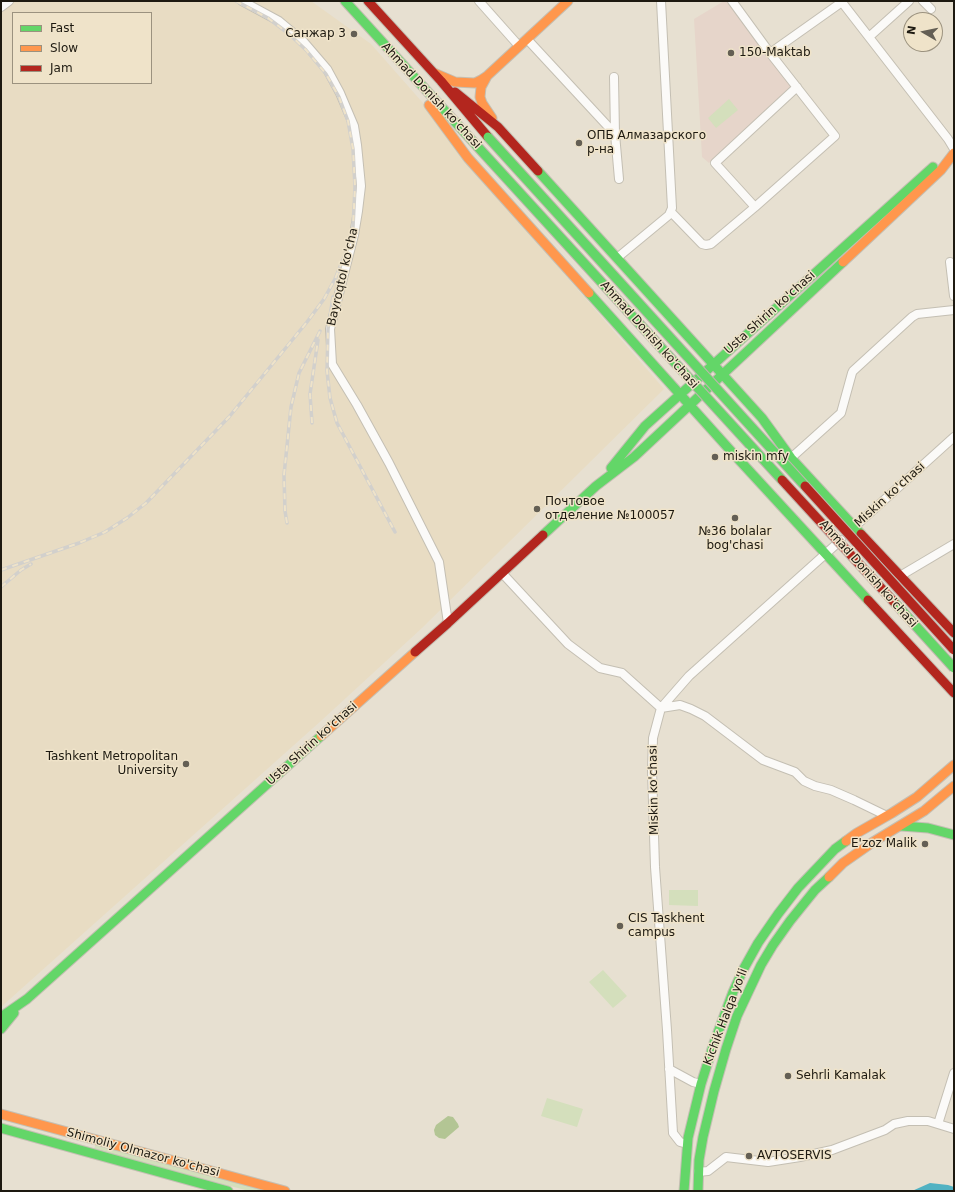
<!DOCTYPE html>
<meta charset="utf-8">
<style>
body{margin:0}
#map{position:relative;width:955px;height:1192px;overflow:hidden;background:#e7e0d1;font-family:"DejaVu Sans",sans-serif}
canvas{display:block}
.frame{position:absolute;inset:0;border:2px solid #1d1910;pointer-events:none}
.legend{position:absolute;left:12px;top:12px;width:140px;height:72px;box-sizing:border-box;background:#efe3c9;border:1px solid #9b927f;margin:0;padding:5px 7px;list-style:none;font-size:12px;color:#1d1910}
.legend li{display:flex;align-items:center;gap:8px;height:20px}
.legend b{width:20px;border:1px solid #9b927f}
.north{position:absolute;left:903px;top:12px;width:40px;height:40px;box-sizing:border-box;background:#efe3c9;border:1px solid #9b927f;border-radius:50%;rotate:279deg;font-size:11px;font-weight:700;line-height:16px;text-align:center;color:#1d1910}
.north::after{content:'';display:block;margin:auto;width:14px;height:18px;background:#645f54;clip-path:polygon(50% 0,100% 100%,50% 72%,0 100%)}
</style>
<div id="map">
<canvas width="955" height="1192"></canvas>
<div class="frame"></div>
<ul class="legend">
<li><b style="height:5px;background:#63d668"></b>Fast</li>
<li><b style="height:5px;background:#ff974d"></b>Slow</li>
<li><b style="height:5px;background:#b3261e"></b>Jam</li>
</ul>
<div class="north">N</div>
</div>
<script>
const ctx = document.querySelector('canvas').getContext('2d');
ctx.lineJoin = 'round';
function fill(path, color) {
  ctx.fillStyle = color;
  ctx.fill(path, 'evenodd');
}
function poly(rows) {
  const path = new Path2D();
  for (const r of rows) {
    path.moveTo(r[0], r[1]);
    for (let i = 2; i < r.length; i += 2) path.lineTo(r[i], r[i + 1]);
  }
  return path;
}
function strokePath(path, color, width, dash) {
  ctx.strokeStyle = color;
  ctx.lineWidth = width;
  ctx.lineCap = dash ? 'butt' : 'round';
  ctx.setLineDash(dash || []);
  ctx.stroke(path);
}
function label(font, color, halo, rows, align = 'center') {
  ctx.font = font + ' "DejaVu Sans",sans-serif';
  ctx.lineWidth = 3;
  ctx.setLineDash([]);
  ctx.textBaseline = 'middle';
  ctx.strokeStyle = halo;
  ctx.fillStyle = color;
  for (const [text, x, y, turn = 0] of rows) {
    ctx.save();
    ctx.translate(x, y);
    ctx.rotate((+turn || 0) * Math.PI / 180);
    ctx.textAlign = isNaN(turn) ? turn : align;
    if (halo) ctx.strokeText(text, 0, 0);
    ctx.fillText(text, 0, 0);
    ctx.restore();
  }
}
const built = poly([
 [1,1,311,1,371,44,430,111,448,140,664,389,422,628,322,720,1,1007],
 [13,13,151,13,151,83,13,83]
]);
const education = poly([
 [724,1,726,1,792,87,709,163,702,157,694,19]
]);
const green = poly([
 [729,99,738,110,716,128,708,118],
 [669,890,698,890,698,906,669,905],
 [603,970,627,996,613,1008,589,982],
 [547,1098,583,1109,577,1127,541,1116],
 [96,1144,269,1191,249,1191,94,1149]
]);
const forest = poly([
 [448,1116,453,1117,458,1124,459,1127,445,1139,439,1138,435,1135,434,1130,436,1125]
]);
const water = poly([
 [930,1183,948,1185,954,1187,954,1191,912,1191]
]);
const street = poly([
 [242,1,279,21,303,41,327,69,340,93,354,126,357,145,361,186,358,211,354,235,330,329,332,364,357,405,389,463,439,562,448,623],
 [479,1,519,46],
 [841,1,948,139,954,149],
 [923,1,931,9],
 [1,7,9,1],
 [869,37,909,1],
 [527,39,615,134],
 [770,53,842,2],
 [614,77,615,134,619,179],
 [755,207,715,163,797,87],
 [671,212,702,244,706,245,711,244,755,207,835,136,770,53,732,1],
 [617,258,669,215,672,208,661,1],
 [950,262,954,296],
 [791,458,841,413,852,373,853,371,912,317,917,314,954,310],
 [852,529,954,437],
 [502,573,568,644,600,668,622,673,661,708,680,705,691,709,705,716,763,760,795,772,804,781,815,786,831,790,854,800,887,816],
 [900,576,954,544],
 [669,1069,693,1082,701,1084],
 [938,1124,954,1073],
 [687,1144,680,1142,673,1133,667,1030,655,867,652,770,653,738,661,708,689,676,841,540],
 [698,1172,708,1171,726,1157,768,1162,800,1157,832,1150,885,1130,894,1124,908,1121,928,1121,954,1129]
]);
const fast = poly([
 [345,1,477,146],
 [538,171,762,418,791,458,861,534],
 [589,293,730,450,868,600],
 [611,468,645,426,933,167],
 [543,535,596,486,634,457,843,262],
 [901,826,928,828,954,835],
 [1,1017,27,999,321,736],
 [1,1029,14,1013],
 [1,1128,228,1191],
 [684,1191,688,1138,701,1084,714,1043,733,992,743,970,758,943,778,914,798,888,835,849,846,841],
 [698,1191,699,1160,703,1137,714,1091,726,1049,737,1016,761,965,773,945,790,921,815,890,829,877]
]);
const slow = poly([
 [434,73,455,82,475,83,481,80,487,76,568,1],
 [487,76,481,87,480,97,482,103,492,118],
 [429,105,468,158],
 [468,158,589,293],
 [843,262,941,170,954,153],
 [321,736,415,652],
 [846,841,857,833,892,813,917,797,954,765],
 [829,877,843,863,873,842,924,811,954,786],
 [1,1114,285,1191]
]);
const jam = poly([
 [368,1,441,81,488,137],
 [455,92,498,127,538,171],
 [861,534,954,633],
 [868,600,954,693],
 [415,652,448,623,543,535]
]);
const rail = poly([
 [333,297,328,329,327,371,330,398,337,423,395,532],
 [312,423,310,394,318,340],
 [287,523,285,511,284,475,291,407,299,373,320,331],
 [1,570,79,543,105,532,127,518,146,503,229,417,307,322,324,299,335,279,347,250,353,227,355,187,353,149,348,121,339,97,326,74,306,50,289,34,268,18,236,1],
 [1,587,21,570,31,564]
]);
const fastBridge = poly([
 [488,137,805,486],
 [477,146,782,480],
 [894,602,954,668]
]);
const jamBridge = poly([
 [782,480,894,602],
 [805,486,954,650]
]);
const markers = [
 [354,34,4,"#645f54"],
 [731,53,4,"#645f54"],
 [579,143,4,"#645f54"],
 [715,457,4,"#645f54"],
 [537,509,4,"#645f54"],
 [735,518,4,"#645f54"],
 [186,764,4,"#645f54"],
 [925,844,4,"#645f54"],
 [620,926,4,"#645f54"],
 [788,1076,4,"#645f54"],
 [749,1156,4,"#645f54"]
];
const poiNames = [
 ["Санжар 3",346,34,"right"],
 ["150-Maktab",739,53],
 ["ОПБ Алмазарского",587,136],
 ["р-на",587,150],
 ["miskin mfy",723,457],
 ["Почтовое",545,502],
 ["отделение №100057",545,516],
 ["№36 bolalar",735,532,"center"],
 ["bog'chasi",735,546,"center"],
 ["Tashkent Metropolitan",178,757,"right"],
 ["University",178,771,"right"],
 ["E'zoz Malik",917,844,"right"],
 ["CIS Taskhent",628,919],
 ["campus",628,933],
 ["Sehrli Kamalak",796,1076],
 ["AVTOSERVIS",757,1156]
];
const streetNames = [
 ["Ahmad Donish ko'chasi",431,96,47],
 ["Bayroqtol ko'cha",343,277,-77],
 ["Usta Shirin ko'chasi",770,313,-42],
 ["Ahmad Donish ko'chasi",649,335,48],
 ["Miskin ko'chasi",890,495,-42],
 ["Ahmad Donish ko'chasi",868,574,48],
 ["Usta Shirin ko'chasi",312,744,-42],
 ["Miskin ko'chasi",654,790,-91],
 ["Kichik Halqa yo'li",726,1017,-69],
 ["Shimoliy Olmazor ko'chasi",143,1153,15]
];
fill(built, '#e8dcc3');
fill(education, '#e6d5ca');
fill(green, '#d4dfbc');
fill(forest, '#b3c594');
fill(water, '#51b2c2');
strokePath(street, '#c4bfb3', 10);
strokePath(fast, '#c4bfb3', 11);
strokePath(slow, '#c4bfb3', 11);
strokePath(jam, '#c4bfb3', 11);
strokePath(street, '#fbfaf8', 8);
strokePath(fast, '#63d668', 9);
strokePath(slow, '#ff974d', 9);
strokePath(jam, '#b3261e', 9);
strokePath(rail, '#d2d0cc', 3.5);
strokePath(rail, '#efe3c9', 2, [6]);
strokePath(fastBridge, '#c0b5ae', 11, []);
strokePath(jamBridge, '#c0b5ae', 11, []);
strokePath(fastBridge, '#63d668', 9);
strokePath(jamBridge, '#b3261e', 9);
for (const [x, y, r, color] of markers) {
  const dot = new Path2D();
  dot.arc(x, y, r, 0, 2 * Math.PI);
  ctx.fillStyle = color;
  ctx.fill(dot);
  strokePath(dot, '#efe3c9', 1.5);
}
label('12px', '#1d1910', '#efe3c9', poiNames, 'left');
label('12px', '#1d1910', '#efe3c9', streetNames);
</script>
